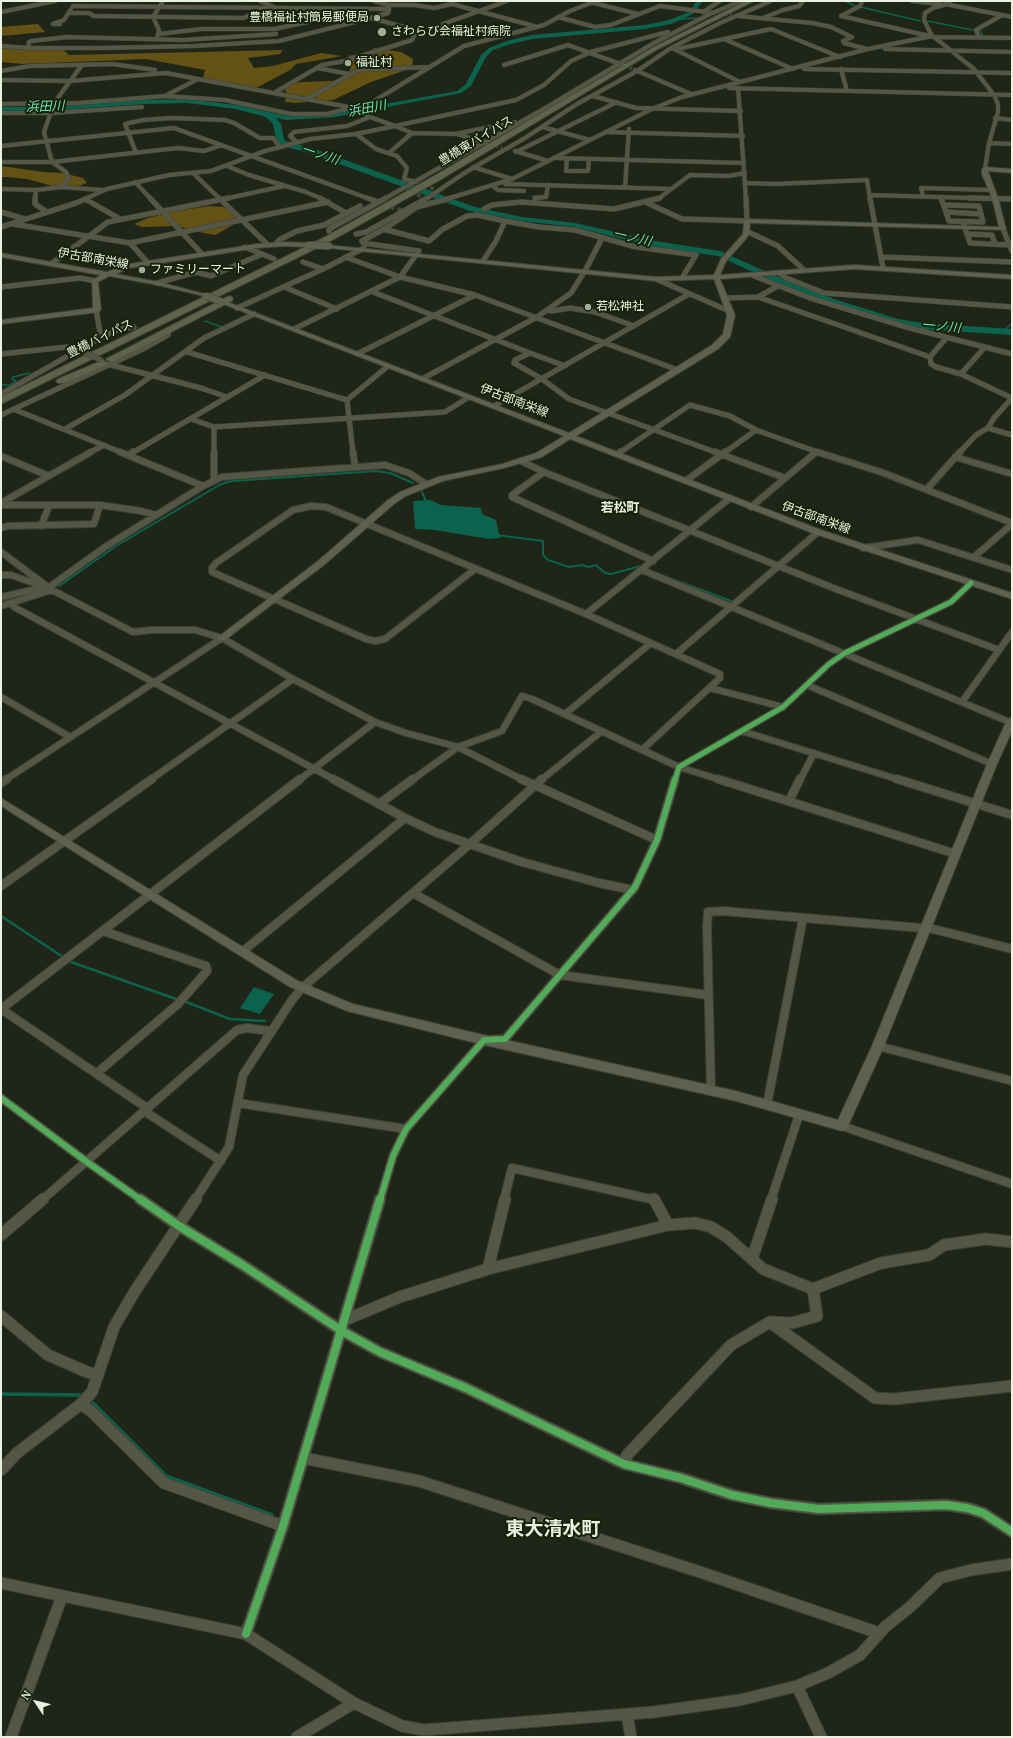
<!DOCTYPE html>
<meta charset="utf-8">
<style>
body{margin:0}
#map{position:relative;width:1013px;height:1738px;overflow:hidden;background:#1f2617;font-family:"PT Serif",serif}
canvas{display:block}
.frame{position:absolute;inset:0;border:2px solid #e9f2e1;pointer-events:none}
.north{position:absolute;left:16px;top:1682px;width:40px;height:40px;-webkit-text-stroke:3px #162208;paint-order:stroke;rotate:305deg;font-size:11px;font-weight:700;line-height:16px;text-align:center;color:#e9f2e1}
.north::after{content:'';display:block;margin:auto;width:14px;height:18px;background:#e9f2e1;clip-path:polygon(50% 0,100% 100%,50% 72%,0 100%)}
</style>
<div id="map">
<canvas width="1013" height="1738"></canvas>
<div class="frame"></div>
<div class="north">N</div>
</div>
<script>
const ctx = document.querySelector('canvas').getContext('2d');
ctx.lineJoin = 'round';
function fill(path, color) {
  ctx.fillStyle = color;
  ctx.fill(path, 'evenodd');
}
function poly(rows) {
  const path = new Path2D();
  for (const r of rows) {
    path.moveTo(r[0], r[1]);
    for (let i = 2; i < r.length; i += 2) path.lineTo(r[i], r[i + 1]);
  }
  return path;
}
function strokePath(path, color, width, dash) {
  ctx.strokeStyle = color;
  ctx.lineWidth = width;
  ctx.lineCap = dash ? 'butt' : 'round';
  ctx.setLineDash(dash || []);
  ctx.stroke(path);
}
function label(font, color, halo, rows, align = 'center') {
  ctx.font = font + ' "PT Serif","Noto Sans JP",serif';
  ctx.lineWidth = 4;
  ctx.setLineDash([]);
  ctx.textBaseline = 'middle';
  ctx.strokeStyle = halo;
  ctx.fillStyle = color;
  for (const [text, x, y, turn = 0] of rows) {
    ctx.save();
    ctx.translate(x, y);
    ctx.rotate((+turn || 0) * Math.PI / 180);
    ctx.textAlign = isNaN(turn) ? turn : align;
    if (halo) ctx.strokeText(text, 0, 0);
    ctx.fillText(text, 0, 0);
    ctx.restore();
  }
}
const forest = poly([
 [38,24,45,32,1,36,1,27],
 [1,46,61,48,69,55,283,50,280,54,248,58,254,68,273,66,321,53,342,56,296,64,290,70,256,88,203,78,205,70,146,59,23,64,1,62],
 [375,48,401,52,413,59,412,68,371,82,333,100,295,103,285,102,287,94,283,85,287,83,303,82,332,81,340,78,348,73,351,68,348,56,364,53],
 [1,166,44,172,63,173,83,178,87,183,75,187,56,187,27,179,8,177,1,177],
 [209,206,225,207,232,214,242,220,215,235,194,231,178,226,142,227,134,224,148,218,170,212]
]);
const water = poly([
 [430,500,441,505,481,508,482,514,496,520,500,538,489,539,435,530,415,529,413,501],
 [254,987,274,994,260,1014,240,1008]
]);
const streamFar3 = poly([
 [845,1,855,6],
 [861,7,920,21],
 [681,19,698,18],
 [928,21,972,30],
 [980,31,983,36,986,36],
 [205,321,222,327],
 [1004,331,1012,323],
 [1,385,10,385,16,381,12,379,13,377,29,373]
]);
const streamFar2 = poly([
 [422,492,426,501],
 [496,535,543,541,543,555,548,560,569,567,582,565,589,567,596,565,605,573,611,574,641,566],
 [667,577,731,601],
 [59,586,116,546,221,484,232,481,376,471,390,473,413,483],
 [1,600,27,595]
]);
const streamFar1 = poly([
 [1,916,63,957],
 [71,962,179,1000],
 [186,1002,230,1019,265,1021]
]);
const stream = poly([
 [1,1394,80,1395],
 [93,1403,166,1476,272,1515]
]);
const river = poly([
 [697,1,703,1,693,14,671,24,645,29,532,39,511,44,493,50,486,57,471,86,461,93,335,117,287,120,276,118,281,124,284,139,288,142,312,148,475,207,522,217,575,223,655,241,720,251,792,283,837,300,898,319,922,323,1012,329,1012,335,922,329,896,324,831,304,786,287,718,256,655,247,575,227,522,221,470,211,306,152,282,146,276,140,273,124,266,117,236,109,187,103,143,104,47,111,1,111,1,107,47,107,143,100,187,99,236,105,287,116,335,113,457,91,466,84,481,55,489,48,507,41,532,35,645,25,669,20,689,12,697,1]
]);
const streetTunnelFar1 = poly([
 [718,13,732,15],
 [624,65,632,69],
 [489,144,502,147],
 [419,183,434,189],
 [406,190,423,197]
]);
const streetTunnel = poly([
 [376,201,405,212]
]);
const highwayTunnel = poly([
 [81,354,89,350]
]);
const streetFar4 = poly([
 [260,1,274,7],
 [862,1,860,6,841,16,934,37,974,69,994,95,998,104,998,112,989,143,985,169],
 [912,1,940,4],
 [590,2,638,14],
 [945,4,1012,17],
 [388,5,414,5,434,8,452,4,534,26],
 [73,6,389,9],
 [1,12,55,1],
 [703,12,720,1],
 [69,13,89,13,94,16,244,18,247,16,289,14],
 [738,16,812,23,831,27,852,37,843,41,844,43,867,49],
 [558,17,595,27,611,25,660,6,714,13],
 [763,18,783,10,799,6,803,1],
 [60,24,53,24,64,20,71,9],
 [443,24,507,1],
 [159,34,201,29,274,29,308,22,284,12],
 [932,36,924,20,925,13,933,8,950,3],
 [934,37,1012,38],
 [157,38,159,30,153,17,163,1],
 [979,38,976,30,1002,15],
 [724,39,793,69],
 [1,46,28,48,102,48,194,46,279,41,371,18],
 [28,48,29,42,31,41,68,37,183,40,276,34],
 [674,49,740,82],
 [677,49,771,29,840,57],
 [885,49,1012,52],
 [504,65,568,45,623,65],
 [317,68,349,74],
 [804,69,1012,73],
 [841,69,847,91],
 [635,70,691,94],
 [1,71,30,66,113,64,155,70],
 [1,80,70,81,166,73,354,108,370,117,395,126,356,134,310,139,265,151,211,171,169,175,107,189,85,199],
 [729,88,1012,95],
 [738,88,746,199],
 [274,93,322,65,345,61,412,40,415,34,411,29,371,18,388,13,389,9,388,5,374,1],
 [165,96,198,79],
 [593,96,636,108,741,111],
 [307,99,358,70,429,67],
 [1,104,79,103,165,96,225,100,291,114,327,114,371,103,464,46,544,25,570,11,596,1],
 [1,113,51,113,142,107],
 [995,118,1012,120],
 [395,126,516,100,544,85,571,61,591,52,668,32],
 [395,126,412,133,455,134,515,122],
 [542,127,590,140],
 [607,132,743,136],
 [356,134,376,149,397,156,407,168,404,179,416,182],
 [457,134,486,143],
 [297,142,290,136,294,132,347,126,370,117],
 [989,143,1012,144],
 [1,146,174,128,370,199],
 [515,151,548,161],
 [516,152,617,102],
 [136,153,125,124,143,120,171,118,225,120,234,123,260,138,273,138,280,147],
 [389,153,412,133],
 [557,158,744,163],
 [567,158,566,171,588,171,589,159],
 [1,162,52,162,178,148,204,151,222,145],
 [227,166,249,175,306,192,322,199],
 [473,167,512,179],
 [193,173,220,199],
 [135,182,151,199],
 [745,183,776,184,867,180,870,199],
 [505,184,671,189],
 [493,186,498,190,524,191],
 [62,187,69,178,66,172,52,162,44,132,54,103,82,65],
 [625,187,629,129],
 [1,189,36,190,62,187,102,190],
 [870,195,1005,199],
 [923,196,921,188,992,190],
 [941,197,942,199],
 [535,198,546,197,548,185],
 [35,199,36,190],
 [224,199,284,186],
 [384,199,542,110,654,43,710,14,741,1],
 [426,199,466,172,525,138,577,104,637,71,671,48,720,23,771,1],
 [447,199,512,179,652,109,682,97,868,49,932,36],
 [658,199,690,175,728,176,745,173]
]);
const streetFar3 = poly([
 [35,198,35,204,47,212],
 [150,198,202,254],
 [219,198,268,245],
 [320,198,346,213],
 [367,198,376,201],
 [535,198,537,198],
 [870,198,883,268],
 [941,198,949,221,983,222,979,206,944,205],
 [969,198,1012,199],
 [85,199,120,219],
 [645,202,682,219,747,221,746,198],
 [484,209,492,205,521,202,614,209,660,198],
 [1,212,25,219],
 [946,212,981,214],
 [963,222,970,243,1010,245],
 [13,224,130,243,328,202],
 [1,227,76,203,88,198],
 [383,229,429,241,443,229,467,216,477,215,505,221],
 [1003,229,1012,251],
 [329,231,329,229,386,198],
 [746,231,778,246,804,270],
 [356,234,366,232,427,198],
 [968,234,992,235,995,244],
 [130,243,148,263],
 [276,244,279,240,297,231,324,225,360,206],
 [245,247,274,259],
 [882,257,1012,262],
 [348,258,400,277,475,295,357,354],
 [483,261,496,241,505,221,539,227,575,230,636,247,696,255,682,278],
 [51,264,108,222,229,198],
 [323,269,364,248],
 [779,273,786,278,824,293,1012,307],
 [754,276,810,298,906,327,1012,354],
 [656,279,729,311],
 [157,283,196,272,211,276,260,255],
 [1,287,80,278,95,281],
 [284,287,337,309],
 [373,292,530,353,515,360,514,363,542,379,569,399,718,453],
 [475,295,678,370],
 [758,297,778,286],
 [725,298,758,297,930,357],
 [237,308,323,269,303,262],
 [96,310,100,332,104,336],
 [547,310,552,311,570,308,595,312,634,326],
 [294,329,400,277,419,251,363,243,362,241,386,228,417,207,451,198],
 [187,352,347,400],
 [530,353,565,366],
 [1,354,67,347,79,351],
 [930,357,931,364,936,367,961,374,1012,398],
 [930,357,947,337],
 [111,365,201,388,227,397],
 [961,374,985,347],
 [422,379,537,317,571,293,586,269,602,238],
 [1,394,96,340,120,329,134,327],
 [347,400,353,453],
 [347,400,388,366],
 [494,406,689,294],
 [13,409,123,453],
 [1,415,143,349,168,335,169,330],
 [191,419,214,427,445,412,469,397],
 [214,427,214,453],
 [988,428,1012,435],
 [65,429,125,395,204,338,254,314],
 [89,453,104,445],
 [132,453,265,375],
 [619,453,690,405,730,416,756,430,820,453],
 [724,453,756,430],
 [814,453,816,452],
 [959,453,976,435,988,428,994,418,1012,398]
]);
const streetFar2 = poly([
 [120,452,203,486],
 [214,452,214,480],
 [353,452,355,467],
 [715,452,785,478],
 [817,452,881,472,1012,523],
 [618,454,620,452],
 [129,455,133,452],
 [1,456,49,476],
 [955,457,1012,474],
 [521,461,544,472,836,589,999,650],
 [544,472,512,495,512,497,653,561],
 [687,480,725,452],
 [927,489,960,452],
 [1,503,91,452],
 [1,505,100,505,141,511,156,515],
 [751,507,816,452],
 [41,526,49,506],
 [1,528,8,526,94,524,100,505],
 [863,548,918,540,1012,570],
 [1,552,52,590,133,632,152,630,195,630,222,638,293,679,375,722,406,733,458,747,523,780],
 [974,557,1012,524],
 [475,569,385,639,376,641,366,639,212,572,212,568,216,563,293,510,311,506,326,507,586,614,720,674,720,678,643,749],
 [642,570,1012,723],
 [1,575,11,575,48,588,105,547,203,486,222,477,385,465,409,473,426,484],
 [1,597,37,589,41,586],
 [13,604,14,607,335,780],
 [1,606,52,590],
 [586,614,730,498],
 [676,654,818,532],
 [807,685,992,764],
 [710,688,783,707],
 [1,697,70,737],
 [962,702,1012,632],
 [565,714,651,643],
 [742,731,900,780],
 [5,780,222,638],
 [150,780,293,679],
 [299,780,375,722],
 [412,780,458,747,502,731,522,696,532,699,679,767,721,780],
 [541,780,602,731],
 [675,780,679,767,783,707,829,664,845,653,951,602,971,583],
 [800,780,814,753]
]);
const streetFar1 = poly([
 [333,779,405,818,435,832,522,862,599,883,633,890],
 [521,779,657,840],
 [718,779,956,854],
 [897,779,1012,815],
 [1,783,7,779],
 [789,801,800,779],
 [379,804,413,779],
 [1,886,152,779],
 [413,893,560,975,708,995],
 [242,952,405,818],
 [1,1009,300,779],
 [1,1009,147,1108],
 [878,1046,1012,1081],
 [97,1073,178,1004,207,971,206,966,103,931],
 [711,1090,707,927,708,912,723,911,933,929,1012,949],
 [1,1098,87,1162,141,1200],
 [238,1103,406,1129],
 [767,1105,803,918],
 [144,1111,221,1161],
 [842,1126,1012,1184],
 [42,1200,237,1030,247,1028,270,1031],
 [195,1200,229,1147,243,1075,292,1000,302,988,471,843,542,779],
 [380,1200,393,1156,406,1129,484,1040,505,1039,635,887,657,840,675,779],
 [504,1200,512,1168,655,1200],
 [771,1200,799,1115]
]);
const street = poly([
 [140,1199,179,1226,241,1264,342,1331,380,1352,466,1388,624,1464,681,1478,732,1495,771,1503,819,1509,946,1505,967,1508,983,1513,1012,1532],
 [654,1199,668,1225],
 [1,1235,43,1199],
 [752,1259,772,1199],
 [488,1269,505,1199],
 [1,1316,48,1355,87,1372,98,1375],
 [345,1320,400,1297,488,1269,668,1225,695,1223,711,1227,727,1237,763,1269,813,1289,881,1263,929,1255,944,1245,986,1239,1012,1242],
 [771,1323,875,1398,894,1399,1012,1386],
 [81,1404,92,1412,164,1483,283,1526],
 [303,1458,419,1481,703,1573,879,1633],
 [624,1464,627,1455,731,1345,770,1322,792,1323,817,1316,813,1289],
 [1,1470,17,1453,81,1404,92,1392,114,1327,135,1291,196,1199],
 [1,1583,246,1634,354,1703,402,1726,424,1730,654,1712,740,1700,797,1686,828,1673,860,1655,885,1627,910,1607,940,1578,971,1570,1012,1564],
 [246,1634,283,1526,380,1199],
 [797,1686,821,1737],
 [627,1715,631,1737],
 [11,1737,62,1596],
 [297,1737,354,1703]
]);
const secondary = poly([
 [985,167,1012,169,1012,173,988,171,998,198,1006,229,1005,230,750,223,749,234,745,240,726,261,720,275,854,265,1012,275,1012,279,854,269,720,279,735,315,730,337,718,349,576,436,821,530,1012,593,1012,599,815,534,570,439,542,457,504,468,443,481,406,496,394,504,324,565,225,640,219,640,217,638,318,561,388,500,400,492,438,477,502,464,536,453,564,436,218,302,218,300,222,300,569,433,712,345,723,334,727,315,714,279,656,281,329,248,327,247,327,245,656,277,714,275,721,259,743,234,744,221,747,219,999,227,992,198,982,174,982,169,985,167],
 [284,242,309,243,312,245,309,247,284,246,257,248,130,268,116,274,159,282,208,295,208,297,157,285,109,276,98,282,101,309,99,312,1,324,1,320,93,308,92,281,100,275,1,257,1,253,107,272,129,264,257,244,284,242],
 [1012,717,1012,731,997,764,884,1046,848,1126,847,1130,842,1131,736,1101,484,1045,347,1011,290,987,1,806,1,798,298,981,353,1004,484,1035,736,1091,838,1120,872,1046,987,764,1007,720,1012,717]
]);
const highway = poly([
 [746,1,754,1,658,49,440,180,329,242,1,404,1,397,323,238,434,176,654,47,746,1],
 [229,296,232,297,233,299,232,301,114,361,108,361,106,359,229,296],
 [103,360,108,363,106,365,64,383,58,383,56,381,58,379,103,360]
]);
const streetBridge = poly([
 [87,354,101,360]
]);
const secondaryBridge = poly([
 [309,245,329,246],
 [206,296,220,301]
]);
const cyclewayFar2 = poly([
 [675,780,679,767,783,707,829,664,845,653,951,602,971,583]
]);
const cyclewayFar1 = poly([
 [1,1098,87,1162,141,1200],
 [380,1200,393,1156,406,1129,484,1040,505,1039,635,887,657,840,675,779]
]);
const cycleway = poly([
 [140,1199,179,1226,241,1264,342,1331,380,1352,466,1388,624,1464,681,1478,732,1495,771,1503,819,1509,946,1505,967,1508,983,1513,1012,1532],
 [246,1634,283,1526,380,1199]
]);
const markers = [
 [377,18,4,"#a2ab9a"],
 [382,32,5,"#a2ab9a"],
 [348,63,4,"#a2ab9a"],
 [142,270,4,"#a2ab9a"],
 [588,307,4,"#a2ab9a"]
];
const farPoinames = [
 ["豊橋福祉村簡易郵便局",369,18,"right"],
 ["さわらび会福祉村病院",391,32],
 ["福祉村",356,63],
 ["ファミリーマート",150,270],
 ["若松神社",596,307]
];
const farStreetnames = [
 ["豊橋東バイパス",476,141,-31],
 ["伊古部南栄線",93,259,10],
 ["豊橋バイパス",100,339,-26],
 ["伊古部南栄線",514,401,21],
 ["伊古部南栄線",816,518,20]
];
const farWaternames = [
 ["浜田川",45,107,-2],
 ["浜田川",367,109,-11],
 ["一ノ川",320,155,18],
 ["一ノ川",632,238,13],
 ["一ノ川",941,327,5]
];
const farQuarternames = [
 ["若松町",620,508]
];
const nearQuarternames = [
 ["東大清水町",553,1530]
];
fill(forest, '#645214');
fill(water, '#0c634d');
strokePath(streamFar3, '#0c634d', 1.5);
strokePath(streamFar2, '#0c634d', 2);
strokePath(streamFar1, '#0c634d', 2.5);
strokePath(stream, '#0c634d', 3.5);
fill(river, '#0c634d');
strokePath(streetTunnelFar1, '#3d4535', 4, [4, 2]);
strokePath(streetTunnel, '#3d4535', 5, [5, 2.5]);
strokePath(highwayTunnel, '#3d4535', 9, [9, 4.5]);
strokePath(streetFar4, '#3b4135', 5);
strokePath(streetFar3, '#3b4135', 6);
strokePath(streetFar2, '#3b4135', 8);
strokePath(streetFar1, '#3b4135', 10);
strokePath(street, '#3b4135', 13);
strokePath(secondary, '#3b4135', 2);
strokePath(highway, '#3b4135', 2);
strokePath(streetFar4, '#555646', 4);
strokePath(streetFar3, '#555646', 5);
strokePath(streetFar2, '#555646', 6);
strokePath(streetFar1, '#555646', 8);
strokePath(street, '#555646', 11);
fill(secondary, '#5f604d');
fill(highway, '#60634b');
strokePath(streetBridge, '#3b4135', 6, []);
strokePath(secondaryBridge, '#3b4135', 8, []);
strokePath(streetBridge, '#555646', 5);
strokePath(secondaryBridge, '#5f604d', 7);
strokePath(cyclewayFar2, '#51ab58', 5);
strokePath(cyclewayFar1, '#51ab58', 6);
strokePath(cycleway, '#51ab58', 8);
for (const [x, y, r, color] of markers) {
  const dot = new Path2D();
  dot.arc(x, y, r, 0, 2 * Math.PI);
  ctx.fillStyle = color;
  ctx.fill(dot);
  strokePath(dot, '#162208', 1.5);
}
label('12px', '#e9f2e1', '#162208', farPoinames, 'left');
label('12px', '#e9f2e1', '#162208', farStreetnames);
label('italic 13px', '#6de1bd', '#162208', farWaternames);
label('bold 13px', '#e9f2e1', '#162208', farQuarternames);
label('bold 19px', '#e9f2e1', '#162208', nearQuarternames);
</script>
